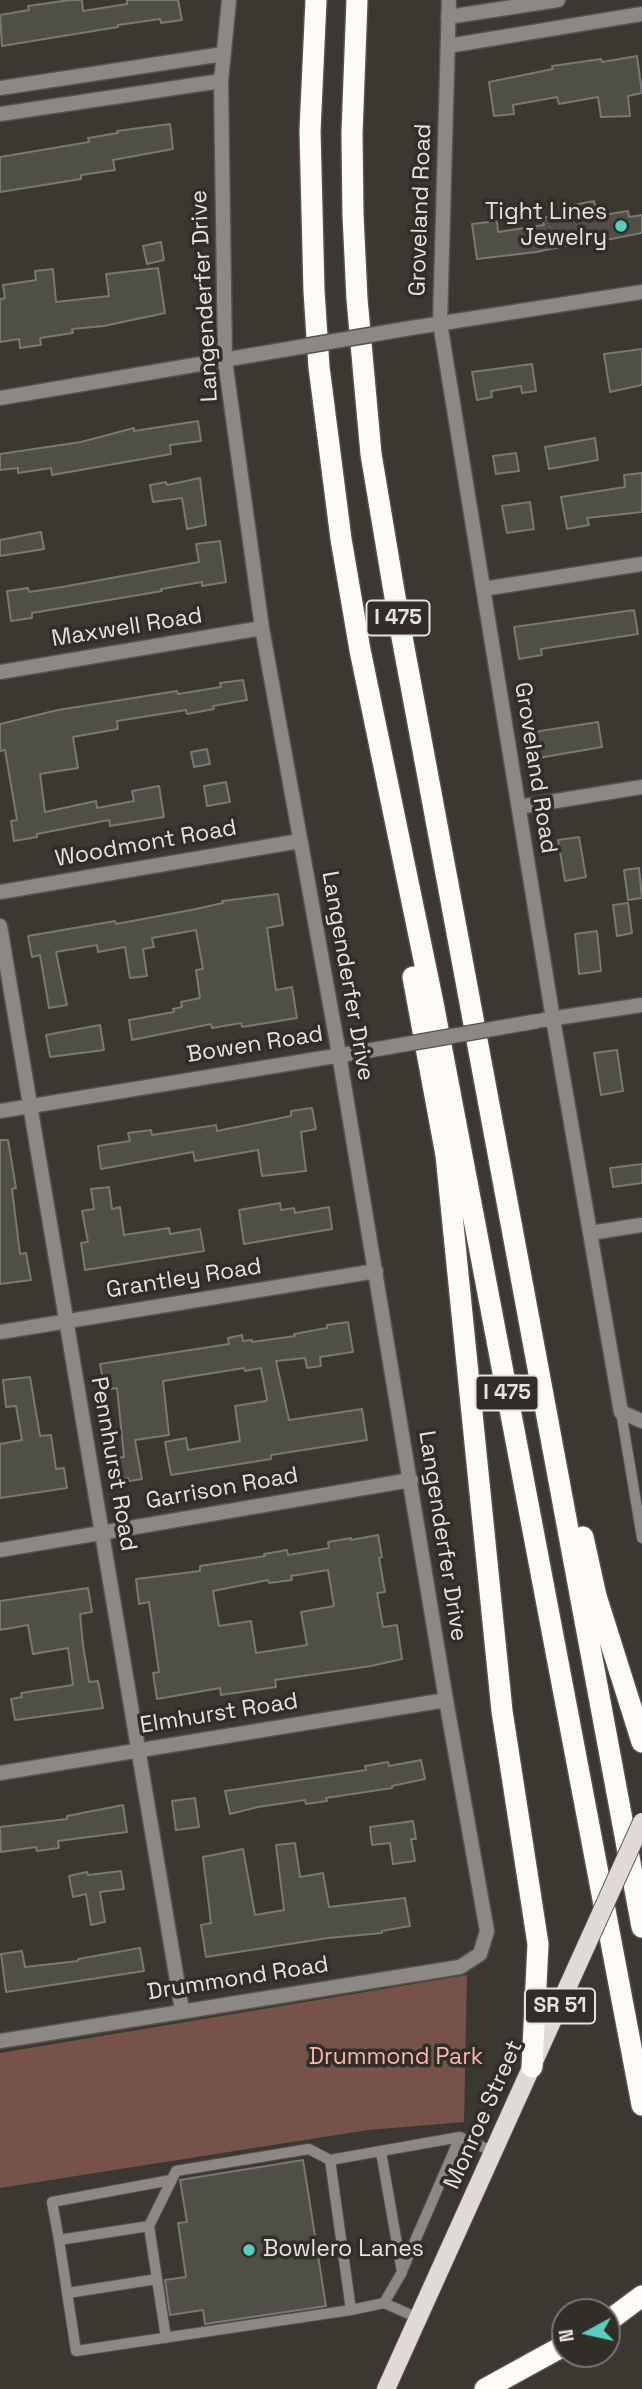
<!DOCTYPE html>
<style>
body{margin:0}
#map{position:relative;width:642px;height:2389px;overflow:hidden;background:#3b3731;font-family:"Space Grotesk",sans-serif}
canvas{display:block}
.north{position:absolute;left:551px;top:2298px;width:70px;height:70px;box-sizing:border-box;background:#312d27;border:2px solid #797671;border-radius:50%;rotate:262deg;font-size:19px;font-weight:700;line-height:28px;text-align:center;color:#e5e3df}
.north::after{content:'';display:block;margin:auto;width:24px;height:32px;background:#58cec1;clip-path:polygon(50% 0,100% 100%,50% 72%,0 100%)}
</style>
<div id="map">
<canvas width="642" height="2389"></canvas>
<div class="north">N</div>
</div>
<script>
const ctx = document.querySelector('canvas').getContext('2d');
ctx.lineJoin = 'round';
function fill(path, color) {
  ctx.fillStyle = color;
  ctx.fill(path, 'evenodd');
}
function poly(rows) {
  const path = new Path2D();
  for (const r of rows) {
    path.moveTo(r[0], r[1]);
    for (let i = 2; i < r.length; i += 2) path.lineTo(r[i], r[i + 1]);
  }
  return path;
}
function strokePath(path, color, width, dash) {
  ctx.strokeStyle = color;
  ctx.lineWidth = width;
  ctx.lineCap = dash ? 'butt' : 'round';
  ctx.setLineDash(dash || []);
  ctx.stroke(path);
}
function label(font, color, halo, rows, align = 'center') {
  ctx.font = font + ' "Space Grotesk",sans-serif';
  ctx.lineWidth = 7;
  ctx.setLineDash([]);
  ctx.textBaseline = 'middle';
  ctx.strokeStyle = halo;
  ctx.fillStyle = color;
  for (const [text, x, y, turn = 0] of rows) {
    ctx.save();
    ctx.translate(x, y);
    ctx.rotate((+turn || 0) * Math.PI / 180);
    ctx.textAlign = isNaN(turn) ? turn : align;
    if (halo) ctx.strokeText(text, 0, 0);
    ctx.fillText(text, 0, 0);
    ctx.restore();
  }
}
const green = poly([
 [467,1975,464,2122,368,2130,0,2188,0,2053]
]);
const building = poly([
 [70,0,82,0,83,11,127,4,127,0,178,0,182,20,161,23,160,19,118,25,118,27,2,46,0,15,29,10,28,6,70,0],
 [637,56,642,93,628,96,630,116,601,117,598,97,559,104,557,97,513,105,514,114,494,116,489,82,553,69,552,66,601,59,602,62,637,56],
 [170,124,173,149,113,160,115,170,81,175,81,179,0,192,0,157,89,142,88,138,118,133,117,131,170,124],
 [594,201,597,216,628,211,629,217,642,215,642,233,580,245,580,243,536,252,477,259,472,224,497,221,498,232,544,225,542,218,575,212,573,205,594,201],
 [161,242,164,260,147,264,143,246,161,242],
 [158,268,165,313,104,326,72,329,73,333,40,338,41,345,20,348,19,339,0,342,0,299,5,298,3,285,36,280,35,271,53,269,56,302,109,296,106,274,158,268],
 [642,349,642,385,610,392,604,354,642,349],
 [532,364,536,391,522,393,521,386,491,391,492,397,477,400,472,372,532,364],
 [198,421,201,441,170,445,171,454,52,475,51,468,18,473,18,468,0,470,0,454,81,442,134,428,134,431,198,421],
 [595,438,598,460,549,469,545,447,595,438],
 [516,453,519,471,496,474,493,456,516,453],
 [642,473,642,512,587,518,589,525,567,529,561,497,625,487,624,475,642,473],
 [200,478,206,525,187,529,182,498,153,502,150,485,166,482,167,485,200,478],
 [530,502,534,529,507,533,502,506,530,502],
 [41,532,44,549,0,556,0,540,41,532],
 [220,541,226,582,202,586,202,582,161,589,162,591,32,613,32,618,11,621,7,591,28,588,29,592,62,587,199,562,196,544,220,541],
 [634,610,638,634,541,649,542,655,519,659,514,627,634,610],
 [243,680,247,700,213,706,214,709,187,714,186,710,117,721,118,729,73,737,78,768,40,774,45,812,96,801,97,808,134,801,132,791,159,786,164,817,110,826,109,820,37,834,37,837,14,841,11,821,17,820,5,750,0,751,0,724,58,710,177,691,178,694,221,687,220,683,243,680],
 [598,722,602,747,538,758,534,732,598,722],
 [207,749,210,764,194,767,191,752,207,749],
 [226,782,230,802,207,806,204,786,226,782],
 [579,837,586,877,565,881,558,840,579,837],
 [639,868,642,898,628,900,624,870,639,868],
 [278,894,283,925,267,928,276,990,292,987,297,1018,242,1027,241,1023,212,1028,211,1024,132,1040,129,1020,174,1012,173,1009,182,1007,181,1002,200,998,196,970,203,969,196,930,152,938,154,947,143,949,147,976,130,978,125,947,98,952,97,945,56,952,67,1005,49,1008,40,955,32,957,28,936,115,921,116,924,191,910,223,903,222,901,278,894],
 [628,903,632,933,617,936,613,905,628,903],
 [597,931,601,971,579,974,575,934,597,931],
 [100,1025,104,1050,50,1057,46,1035,100,1025],
 [617,1050,623,1091,601,1095,594,1053,617,1050],
 [312,1108,316,1129,301,1132,306,1171,262,1176,258,1150,195,1161,193,1152,101,1169,98,1146,130,1141,128,1133,151,1130,152,1135,216,1125,217,1131,291,1116,291,1111,312,1108],
 [0,1140,8,1140,16,1188,12,1189,20,1254,26,1253,31,1280,0,1284,0,1140],
 [642,1164,642,1183,613,1187,610,1168,642,1164],
 [109,1187,112,1209,120,1207,124,1235,169,1228,170,1234,200,1229,204,1251,85,1270,81,1243,88,1242,82,1211,94,1209,91,1189,109,1187],
 [280,1203,281,1210,294,1208,295,1213,329,1207,332,1229,244,1244,239,1210,280,1203],
 [348,1322,353,1352,320,1357,321,1366,307,1368,305,1358,276,1361,289,1420,362,1409,367,1440,271,1455,271,1459,171,1475,165,1442,186,1438,188,1450,240,1441,235,1406,266,1401,267,1399,261,1368,245,1371,244,1368,163,1381,169,1435,135,1440,142,1479,129,1481,128,1478,119,1479,115,1458,124,1457,117,1388,105,1390,100,1364,229,1344,228,1338,242,1335,243,1341,252,1340,252,1342,295,1336,294,1334,327,1328,327,1325,348,1322],
 [30,1377,40,1436,51,1435,56,1469,64,1468,67,1488,0,1498,0,1444,22,1440,16,1406,6,1407,3,1380,30,1377],
 [378,1535,382,1557,379,1558,385,1592,377,1593,383,1627,397,1625,402,1659,371,1666,275,1680,276,1687,221,1695,220,1688,157,1699,153,1673,159,1672,149,1602,139,1604,136,1579,200,1571,200,1566,265,1556,264,1554,287,1550,288,1555,329,1548,328,1542,351,1538,351,1540,378,1535],
 [328,1570,334,1606,301,1612,307,1645,256,1653,251,1621,219,1626,213,1591,268,1580,269,1583,292,1580,291,1576,328,1570],
 [88,1588,92,1612,80,1614,83,1645,89,1682,98,1681,103,1708,15,1720,11,1699,22,1697,21,1693,73,1685,68,1648,33,1654,28,1625,0,1630,0,1601,88,1588],
 [421,1760,425,1779,392,1786,392,1788,326,1798,327,1801,306,1804,305,1800,258,1807,230,1814,225,1791,366,1770,365,1766,388,1762,389,1766,421,1760],
 [195,1798,199,1827,176,1830,172,1801,195,1798],
 [123,1805,127,1832,58,1841,59,1848,37,1851,36,1847,1,1852,0,1827,67,1819,67,1816,123,1805],
 [413,1821,416,1839,411,1839,415,1861,393,1864,390,1843,372,1845,370,1827,413,1821],
 [295,1843,300,1877,323,1873,329,1907,405,1898,410,1926,382,1931,382,1933,328,1938,206,1957,201,1925,211,1923,203,1857,243,1849,255,1915,284,1910,276,1845,295,1843],
 [121,1871,124,1889,100,1892,105,1922,91,1925,86,1894,73,1897,69,1876,87,1872,88,1875,121,1871],
 [140,1948,144,1971,6,1992,1,1954,22,1951,25,1967,78,1961,78,1959,140,1948],
 [303,2160,326,2306,205,2324,203,2310,170,2315,165,2280,186,2277,178,2223,187,2222,180,2180,303,2160]
]);
const service = poly([
 [621,1412,642,1538],
 [381,2152,402,2272,384,2303],
 [149,2226,176,2171,309,2149,330,2160],
 [59,2240,52,2202,171,2180],
 [402,2271,460,2137],
 [157,2279,166,2338],
 [68,2293,157,2279,149,2226,59,2240,76,2351,351,2310],
 [418,2318,384,2303,351,2310,330,2160,460,2137,494,2152]
]);
const minor = poly([
 [449,0,440,323,553,1019,621,1412,642,1421],
 [448,17,558,0],
 [448,46,642,14],
 [0,88,223,54],
 [0,114,221,81],
 [411,328,642,292],
 [0,398,253,355],
 [483,589,642,564],
 [0,672,262,628],
 [519,807,642,787],
 [0,892,300,841],
 [0,926,182,2010],
 [543,1020,642,1005],
 [0,1111,372,1050],
 [590,1233,642,1225],
 [0,1332,376,1271],
 [0,1550,411,1480],
 [0,1773,446,1700],
 [0,2041,460,1967,480,1954,487,1931,446,1700,339,1054,262,628,225,360,221,81,229,0]
]);
const primary = poly([
 [386,2389,587,1944]
]);
const motorway = poly([
 [316,0,310,131,314,291,319,367,341,539,360,650,433,1003,642,2105],
 [357,0,352,133,353,215,357,299,371,454,399,621,642,1927],
 [413,977,446,1155,502,1711,538,1944,532,2067],
 [583,1537,596,1596,642,1742],
 [607,2322,642,2296],
 [485,2389,565,2345]
]);
const minorBridge = poly([
 [253,355,411,328],
 [372,1050,538,1021]
]);
const primaryBridge = poly([
 [587,1944,642,1822]
]);
const markers = [
 [621,226,7,"#58cec1"],
 [249,2250,7,"#58cec1"]
];
const shields = [
 [398,618,63],
 [507,1393,63],
 [560,2006,70]
];
const shieldNames = [
 ["I 475",398,618],
 ["I 475",507,1393],
 ["SR 51",560,2006]
];
const streetNames = [
 ["Groveland Road",421,210,-88],
 ["Langenderfer Drive",205,296,-93],
 ["Maxwell Road",127,628,-9],
 ["Groveland Road",535,768,81],
 ["Woodmont Road",146,844,-10],
 ["Langenderfer Drive",347,976,80],
 ["Bowen Road",255,1045,-9],
 ["Grantley Road",184,1279,-9],
 ["Pennhurst Road",113,1464,80],
 ["Garrison Road",222,1489,-10],
 ["Langenderfer Drive",442,1536,81],
 ["Elmhurst Road",219,1714,-9],
 ["Drummond Road",238,1979,-9],
 ["Monroe Street",484,2115,-66]
];
const poiNames = [
 ["Tight Lines",607,213],
 ["Jewelry",607,239],
 ["Bowlero Lanes",263,2250,"left"]
];
const parkNames = [
 ["Drummond Park",396,2058]
];
fill(green, '#77524b');
fill(building, '#4f4e47');
strokePath(building, '#7a7871', 2);
strokePath(service, '#56534d', 12);
strokePath(minor, '#56534d', 17);
strokePath(primary, '#56534d', 20);
strokePath(motorway, '#56534d', 24);
strokePath(service, '#8c8886', 10);
strokePath(minor, '#8c8886', 14);
strokePath(primary, '#e0d9d5', 18);
strokePath(motorway, '#fffaf7', 21);
strokePath(minorBridge, '#56534d', 17, []);
strokePath(primaryBridge, '#56534d', 20, []);
strokePath(minorBridge, '#8c8886', 14);
strokePath(primaryBridge, '#e0d9d5', 18);
for (const [x, y, r, color] of markers) {
  const dot = new Path2D();
  dot.arc(x, y, r, 0, 2 * Math.PI);
  ctx.fillStyle = color;
  ctx.fill(dot);
  strokePath(dot, '#312d27', 2.5);
}
for (const [x, y, w] of shields) {
  const box = new Path2D();
  box.roundRect(x - w / 2, y - 17.5, w, 35, 5);
  ctx.fillStyle = '#312d27';
  ctx.fill(box);
  strokePath(box, '#e5e3df', 2);
}
label('bold 21px', '#e5e3df', null, shieldNames);
label('23px', '#e5e3df', '#312d27', streetNames);
label('23px', '#e5e3df', '#312d27', poiNames, 'right');
label('23px', '#fab7aa', '#312d27', parkNames);
</script>
